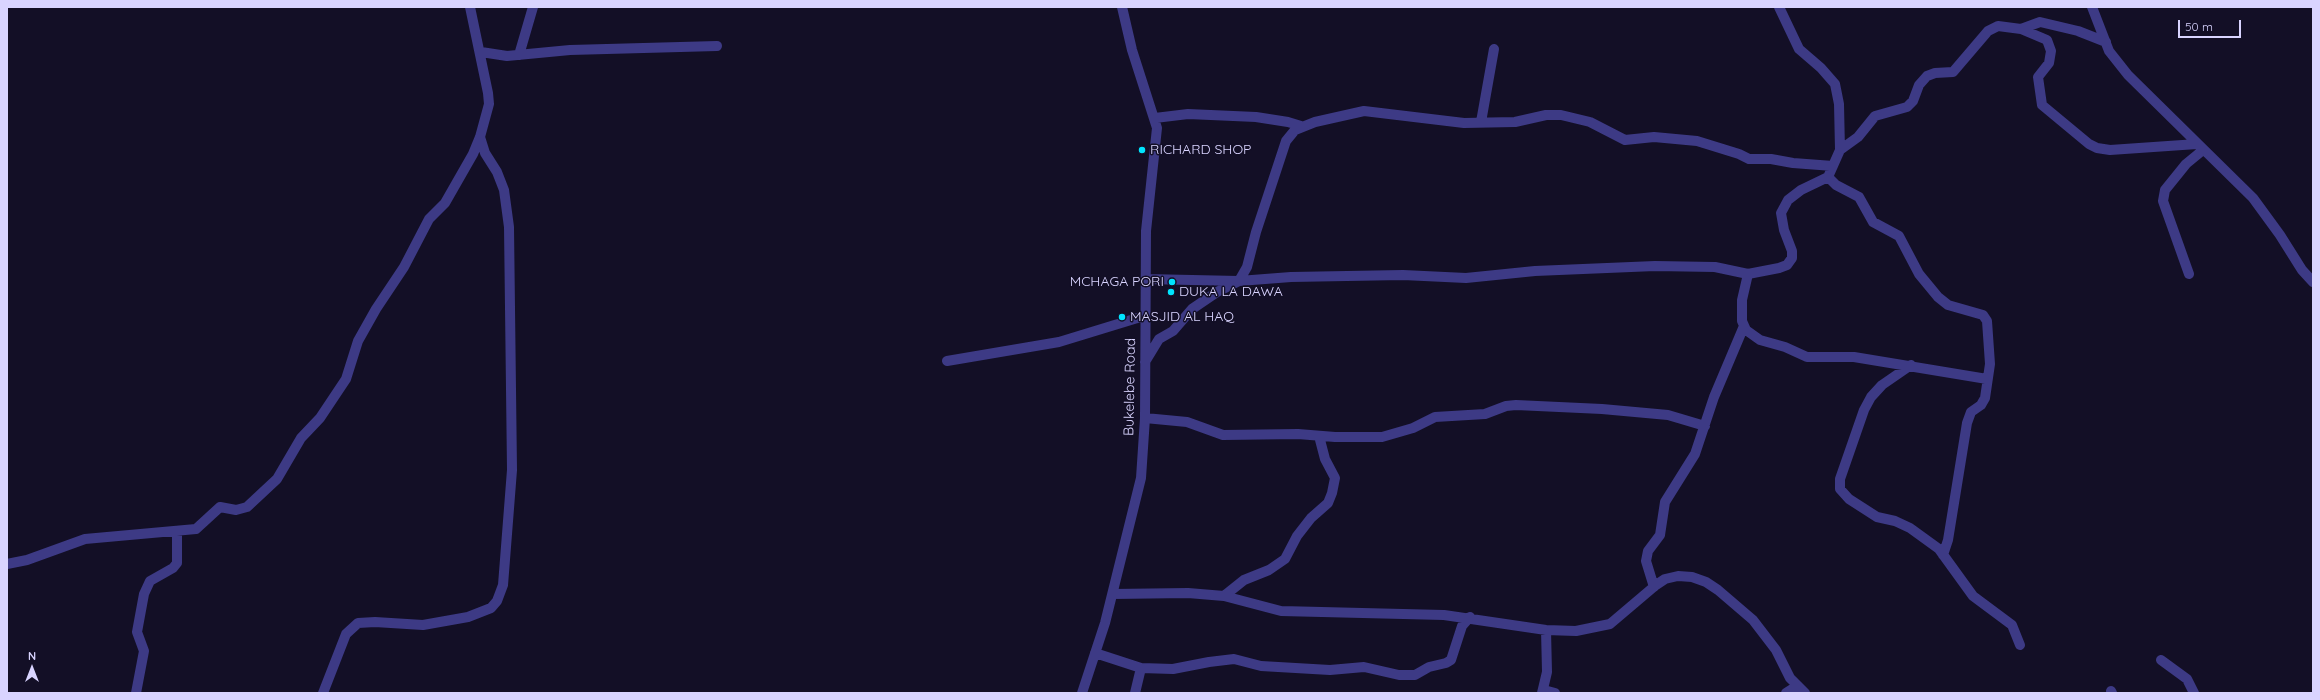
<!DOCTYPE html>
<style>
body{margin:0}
#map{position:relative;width:2320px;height:700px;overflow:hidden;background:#130f26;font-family:Quicksand,sans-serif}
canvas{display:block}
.frame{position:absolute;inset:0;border:8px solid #d9d4ff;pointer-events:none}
.north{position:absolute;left:12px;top:648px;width:40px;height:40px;-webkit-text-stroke:3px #130f26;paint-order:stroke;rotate:0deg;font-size:11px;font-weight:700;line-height:16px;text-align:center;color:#d9d4ff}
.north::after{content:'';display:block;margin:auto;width:14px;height:18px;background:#d9d4ff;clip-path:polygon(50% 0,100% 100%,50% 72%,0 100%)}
.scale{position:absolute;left:2178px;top:20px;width:63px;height:18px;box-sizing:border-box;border:2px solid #d9d4ff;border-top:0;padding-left:5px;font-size:12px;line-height:14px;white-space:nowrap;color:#d9d4ff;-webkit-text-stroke:3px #130f26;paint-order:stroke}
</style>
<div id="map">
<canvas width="2320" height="700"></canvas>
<div class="frame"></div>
<div class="north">N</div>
<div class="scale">50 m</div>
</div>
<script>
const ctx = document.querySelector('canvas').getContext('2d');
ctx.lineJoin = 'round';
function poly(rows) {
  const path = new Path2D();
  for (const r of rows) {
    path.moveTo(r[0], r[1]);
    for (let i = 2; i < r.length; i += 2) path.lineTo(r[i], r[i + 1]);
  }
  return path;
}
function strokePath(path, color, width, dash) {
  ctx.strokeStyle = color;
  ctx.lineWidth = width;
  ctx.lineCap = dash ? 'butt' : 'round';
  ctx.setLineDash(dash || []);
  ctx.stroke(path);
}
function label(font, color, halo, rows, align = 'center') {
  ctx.font = font + ' Quicksand,sans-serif';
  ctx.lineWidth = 3;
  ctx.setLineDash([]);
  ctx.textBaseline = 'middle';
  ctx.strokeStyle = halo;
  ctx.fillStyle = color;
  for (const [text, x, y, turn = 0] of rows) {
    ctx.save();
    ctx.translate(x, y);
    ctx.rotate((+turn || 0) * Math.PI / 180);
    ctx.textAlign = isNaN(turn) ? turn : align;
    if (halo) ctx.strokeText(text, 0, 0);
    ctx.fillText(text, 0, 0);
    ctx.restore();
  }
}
const street = poly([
 [1779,7,1799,49,1821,68,1835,84,1839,104,1840,150],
 [2092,7,2109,51,2128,75,2253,198,2280,235,2302,270,2313,282],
 [2021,29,2047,40,2051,51,2049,63,2038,77,2042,105,2089,144,2097,148,2110,150,2197,144],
 [481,52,507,56,570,50,717,46],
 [519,55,533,7],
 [1155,118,1188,114,1256,117,1288,122,1301,126],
 [1481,122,1494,49],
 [1828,177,1836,185,1859,197,1873,222,1899,236,1919,274,1938,297,1948,305,1983,315,1987,321,1990,364,1985,398,1981,405,1971,412,1967,423,1948,540,1943,555],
 [1748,274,1742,300,1742,321,1746,330,1760,340,1785,347,1807,357,1854,357,1987,379],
 [2189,274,2163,201,2165,190,2186,164,2203,150],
 [1145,279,1239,281,1291,277,1403,275,1466,278,1535,271,1655,266,1715,267,1748,274,1779,268,1787,265,1792,258,1792,251,1784,230,1781,213,1788,200,1801,190,1828,177,1840,150,1858,137,1875,116,1907,107,1913,101,1919,85,1927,76,1935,73,1953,72,1988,31,1998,26,2021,29,2040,22,2078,31,2106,42],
 [947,361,1059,342,1144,316],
 [1145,362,1159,339,1173,331,1192,309,1217,292,1239,281,1247,267,1256,232,1286,141,1295,130,1315,122,1364,111,1464,123,1515,122,1546,115,1561,115,1590,122,1625,140,1654,137,1697,141,1739,154,1749,159,1771,159,1793,163,1833,166],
 [1911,365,1882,385,1871,397,1864,410,1840,479,1840,489,1849,499,1877,517,1895,521,1910,528,1939,549,1973,596,2012,625,2020,645],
 [1145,418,1187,422,1223,435,1298,434,1335,437,1382,437,1413,428,1435,417,1485,414,1506,406,1516,405,1602,409,1668,415,1705,426],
 [7,564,27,560,85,539,196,529,220,507,236,510,247,507,277,479,301,438,320,418,346,379,358,341,376,309,404,267,429,219,445,203,473,154,480,137,489,104,488,93,470,7],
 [1654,587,1646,561,1648,551,1660,535,1665,502,1695,454,1714,397,1744,326],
 [1113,594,1188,593,1224,596,1281,611,1444,615,1546,630,1576,631,1610,624,1656,585,1665,579,1678,576,1692,577,1706,582,1718,590,1753,620,1776,650,1790,678,1805,693],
 [1224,596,1244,580,1269,570,1285,559,1297,536,1311,518,1328,503,1332,493,1335,478,1325,459,1319,436],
 [1095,653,1141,668,1173,669,1209,662,1234,659,1261,666,1330,670,1364,667,1399,675,1415,675,1429,667,1446,663,1451,660,1462,626,1470,617],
 [2161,660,2187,679,2194,693],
 [1544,690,1555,693],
 [2111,691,2112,693],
 [136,693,144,651,137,632,144,594,150,581,173,568,177,563,177,531],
 [323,693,346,634,358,623,375,622,423,625,468,617,491,608,497,601,503,585,512,470,509,227,504,190,497,172,485,153,480,137],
 [1082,693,1105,623,1141,478,1145,418,1146,231,1157,128,1132,50,1122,7],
 [1135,693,1141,668],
 [1542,693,1547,672,1546,630],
 [1786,693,1797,686]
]);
const markers = [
 [1142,150,4,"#00e5ff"],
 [1172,282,4,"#00e5ff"],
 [1171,292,4,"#00e5ff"],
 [1122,317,4,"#00e5ff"]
];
const poiNames = [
 ["RICHARD SHOP",1150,150],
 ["MCHAGA PORI",1164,282,"right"],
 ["DUKA LA DAWA",1179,292],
 ["MASJID AL HAQ",1130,317]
];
const streetNames = [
 ["Bukelebe Road",1130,387,-89]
];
strokePath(street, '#3d3a85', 10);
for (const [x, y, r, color] of markers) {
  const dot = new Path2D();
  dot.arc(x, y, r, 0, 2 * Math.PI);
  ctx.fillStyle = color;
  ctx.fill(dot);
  strokePath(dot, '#130f26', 1.5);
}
label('14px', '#d9d4ff', '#130f26', poiNames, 'left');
label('14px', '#d9d4ff', '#130f26', streetNames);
</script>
